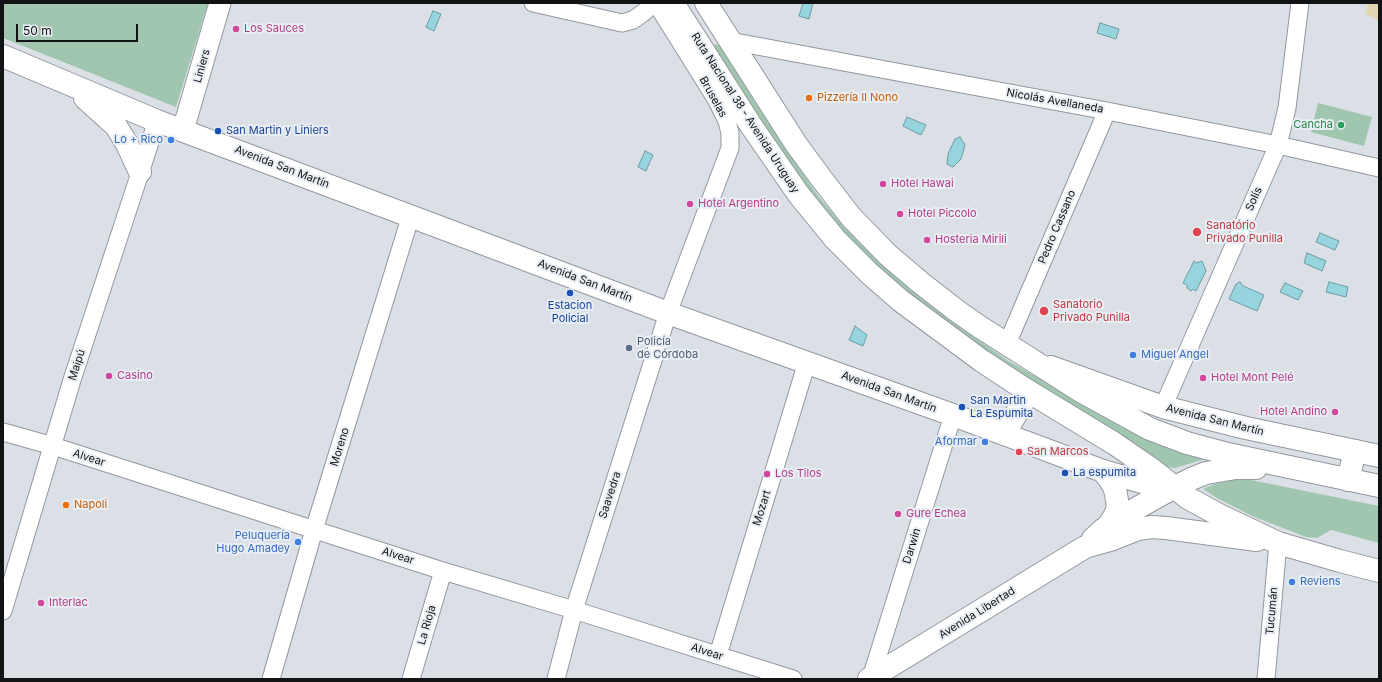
<!DOCTYPE html>
<meta charset="utf-8">
<style>
body{margin:0}
#map{position:relative;width:1382px;height:682px;overflow:hidden;background:#dbe0e7;font-family:Inter,sans-serif}
canvas{display:block}
.frame{position:absolute;inset:0;border:4px solid #121315;pointer-events:none}
.scale{position:absolute;left:16px;top:24px;width:122px;height:18px;box-sizing:border-box;border:2px solid #121315;border-top:0;padding-left:5px;font-size:12px;line-height:14px;white-space:nowrap;color:#121315;-webkit-text-stroke:3px #e9eef4;paint-order:stroke}
</style>
<div id="map">
<canvas width="1382" height="682"></canvas>
<div class="frame"></div>
<div class="scale">50 m</div>
</div>
<script>
const ctx = document.querySelector('canvas').getContext('2d');
ctx.lineJoin = 'round';
function fill(path, color) {
  ctx.fillStyle = color;
  ctx.fill(path, 'evenodd');
}
function poly(rows) {
  const path = new Path2D();
  for (const r of rows) {
    path.moveTo(r[0], r[1]);
    for (let i = 2; i < r.length; i += 2) path.lineTo(r[i], r[i + 1]);
  }
  return path;
}
function strokePath(path, color, width, dash) {
  ctx.strokeStyle = color;
  ctx.lineWidth = width;
  ctx.lineCap = dash ? 'butt' : 'round';
  ctx.setLineDash(dash || []);
  ctx.stroke(path);
}
function label(font, color, halo, rows, align = 'center') {
  ctx.font = font + ' Inter,sans-serif';
  ctx.lineWidth = 4;
  ctx.setLineDash([]);
  ctx.textBaseline = 'middle';
  ctx.strokeStyle = halo;
  ctx.fillStyle = color;
  for (const [text, x, y, turn = 0] of rows) {
    ctx.save();
    ctx.translate(x, y);
    ctx.rotate((+turn || 0) * Math.PI / 180);
    ctx.textAlign = isNaN(turn) ? turn : align;
    if (halo) ctx.strokeText(text, 0, 0);
    ctx.fillText(text, 0, 0);
    ctx.restore();
  }
}
const green = poly([
 [3,3,208,3,176,107,3,38],
 [717,44,720,46,756,104,818,196,845,228,878,261,912,291,958,326,1007,360,1120,426,1168,447,1202,459,1202,460,1175,468,1166,467,1118,433,1004,366,874,268,790,170,713,46],
 [1318,103,1372,117,1364,146,1311,132],
 [1229,480,1251,480,1379,506,1379,543,1331,530,1317,538,1306,537,1252,516,1217,498,1203,489,1217,483]
]);
const sand = poly([
 [1368,3,1379,3,1379,21,1365,14]
]);
const water = poly([
 [803,3,813,3,809,19,799,16,803,3],
 [433,11,441,14,434,31,426,27,433,11],
 [1100,23,1119,29,1116,39,1097,33,1100,23],
 [907,117,926,125,921,135,903,126,907,117],
 [960,137,965,145,961,159,953,167,947,164,948,154,955,139,960,137],
 [645,151,653,155,646,171,638,167,645,151],
 [1320,233,1339,241,1335,250,1316,242,1320,233],
 [1307,253,1326,261,1322,271,1304,263,1307,253],
 [1194,261,1196,263,1202,261,1206,271,1196,291,1193,289,1191,291,1187,288,1187,285,1183,283,1194,261],
 [1240,282,1243,286,1264,295,1257,311,1229,299,1236,284,1240,282],
 [1329,282,1348,287,1346,297,1326,292,1329,282],
 [1285,283,1303,291,1298,300,1280,292,1285,283],
 [855,326,867,335,863,346,849,340,855,326]
]);
const minor = poly([
 [533,3,622,23,633,20,643,13,654,3],
 [730,41,1107,111,1278,145,1379,168],
 [1007,344,1107,111],
 [1163,407,1278,145,1287,108,1300,3],
 [3,432,53,446,443,571,574,610,793,679],
 [3,611,72,380,157,121],
 [718,655,807,362],
 [871,678,953,415],
 [271,679,314,530,411,215],
 [411,679,443,571],
 [556,679,574,610,668,313,730,148,730,133,727,121,716,99,656,3],
 [1266,679,1278,543]
]);
const tertiary = poly([
 [183,130,220,3]
]);
const secondary = poly([
 [3,56,157,121,668,313,953,415,1103,471,1152,485,1173,488],
 [85,98,116,126,127,144,140,172],
 [1051,367,1163,407,1246,428,1379,456]
]);
const primary = poly([
 [673,3,750,124,799,195,835,239,870,274,901,301,982,361,1023,388,1115,444,1150,468,1188,498,1219,515,1278,543,1340,561,1379,571],
 [706,3,796,144,821,178,851,217,888,255,921,283,957,311,980,327,1079,390,1150,429,1187,443,1228,454,1379,486],
 [1004,434,1022,404,1024,396,1023,388],
 [1103,471,1110,480,1115,489,1118,506,1116,513,1111,522,1106,528],
 [1348,480,1355,451],
 [1093,539,1104,529,1139,507,1173,488,1191,479,1206,473,1236,468,1256,468],
 [869,679,1085,547,1110,540,1138,529,1152,527,1166,528,1257,540]
]);
const markers = [
 [236,29,4,"#d1479c"],
 [809,98,4,"#e8710a"],
 [1341,125,4,"#2e9e5b"],
 [218,131,4,"#1a4fb4"],
 [171,140,4,"#3f7fe0"],
 [883,184,4,"#d1479c"],
 [690,204,4,"#d1479c"],
 [900,214,4,"#d1479c"],
 [1197,232,5,"#e0444e"],
 [927,240,4,"#d1479c"],
 [570,293,4,"#1a4fb4"],
 [1044,311,5,"#e0444e"],
 [629,348,4,"#5c6f8a"],
 [1133,355,4,"#3f7fe0"],
 [109,376,4,"#d1479c"],
 [1203,378,4,"#d1479c"],
 [962,407,4,"#1a4fb4"],
 [1335,412,4,"#d1479c"],
 [985,442,4,"#3f7fe0"],
 [1019,452,4,"#e0444e"],
 [1065,473,4,"#1a4fb4"],
 [767,474,4,"#d1479c"],
 [66,505,4,"#e8710a"],
 [898,514,4,"#d1479c"],
 [298,542,4,"#3f7fe0"],
 [1292,582,4,"#3f7fe0"],
 [41,603,4,"#d1479c"]
];
const hotelNames = [
 ["Los Sauces",244,29],
 ["Hotel Hawai",891,184],
 ["Hotel Argentino",698,204],
 ["Hotel Piccolo",908,214],
 ["Hosteria Mirili",935,240],
 ["Casino",117,376],
 ["Hotel Mont Pelé",1211,378],
 ["Hotel Andino",1327,412,"right"],
 ["Los Tilos",775,474],
 ["Gure Echea",906,514],
 ["Interlac",49,603]
];
const streetNames = [
 ["Liniers",202,66,-74],
 ["Bruselas",713,97,61],
 ["Nicolás Avellaneda",1055,101,10],
 ["Ruta Nacional 38 - Avenida Uruguay",745,113,57],
 ["Avenida San Martín",282,167,21],
 ["Solís",1254,199,-66],
 ["Pedro Cassano",1057,227,-67],
 ["Avenida San Martín",585,281,21],
 ["Maipú",77,365,-72],
 ["Avenida San Martín",889,392,20],
 ["Avenida San Martín",1215,420,14],
 ["Moreno",340,447,-73],
 ["Alvear",89,458,18],
 ["Saavedra",610,495,-72],
 ["Mozart",762,508,-73],
 ["Darwin",912,546,-73],
 ["Alvear",398,556,18],
 ["Tucumán",1272,611,-85],
 ["Avenida Libertad",977,613,-32],
 ["La Rioja",427,625,-74],
 ["Alvear",707,652,18]
];
const foodNames = [
 ["Pizzería Il Nono",817,98],
 ["Napoli",74,505]
];
const leisureNames = [
 ["Cancha",1333,125]
];
const transitNames = [
 ["San Martin y Liniers",226,131],
 ["Estacion",570,306,"center"],
 ["Policial",570,319,"center"],
 ["San Martin",970,401],
 ["La Espumita",970,414],
 ["La espumita",1073,473]
];
const shopNames = [
 ["Lo + Rico",163,140],
 ["Miguel Angel",1141,355,"left"],
 ["Aformar",977,442],
 ["Peluquería",290,536],
 ["Hugo Amadey",290,549],
 ["Reviens",1300,582,"left"]
];
const healthNames = [
 ["Sanatório",1206,226],
 ["Privado Punilla",1206,239],
 ["Sanatorio",1053,305],
 ["Privado Punilla",1053,318],
 ["San Marcos",1027,452]
];
const serviceNames = [
 ["Policía",637,342],
 ["de Córdoba",637,355]
];
fill(green, '#a0c6af');
fill(sand, '#e0d6b2');
fill(water, '#96d5dd');
strokePath(water, '#6e9ba1', 1);
strokePath(minor, '#93989e', 19);
strokePath(tertiary, '#93989e', 23);
strokePath(secondary, '#93989e', 24);
strokePath(primary, '#93989e', 24);
strokePath(minor, '#fff', 17);
strokePath(tertiary, '#fff', 21);
strokePath(secondary, '#fff', 22);
strokePath(primary, '#fff', 22);
for (const [x, y, r, color] of markers) {
  const dot = new Path2D();
  dot.arc(x, y, r, 0, 2 * Math.PI);
  ctx.fillStyle = color;
  ctx.fill(dot);
  strokePath(dot, '#e9eef4', 1.5);
}
label('11px', '#b23c85', '#e9eef4', hotelNames, 'left');
label('11px', '#121315', '#e9eef4', streetNames);
label('11px', '#c56008', '#e9eef4', foodNames, 'left');
label('11px', '#27864d', '#e9eef4', leisureNames, 'right');
label('11px', '#164399', '#e9eef4', transitNames, 'left');
label('11px', '#366cbe', '#e9eef4', shopNames, 'right');
label('11px', '#be3a42', '#e9eef4', healthNames, 'left');
label('11px', '#4e5e75', '#e9eef4', serviceNames, 'left');
</script>
